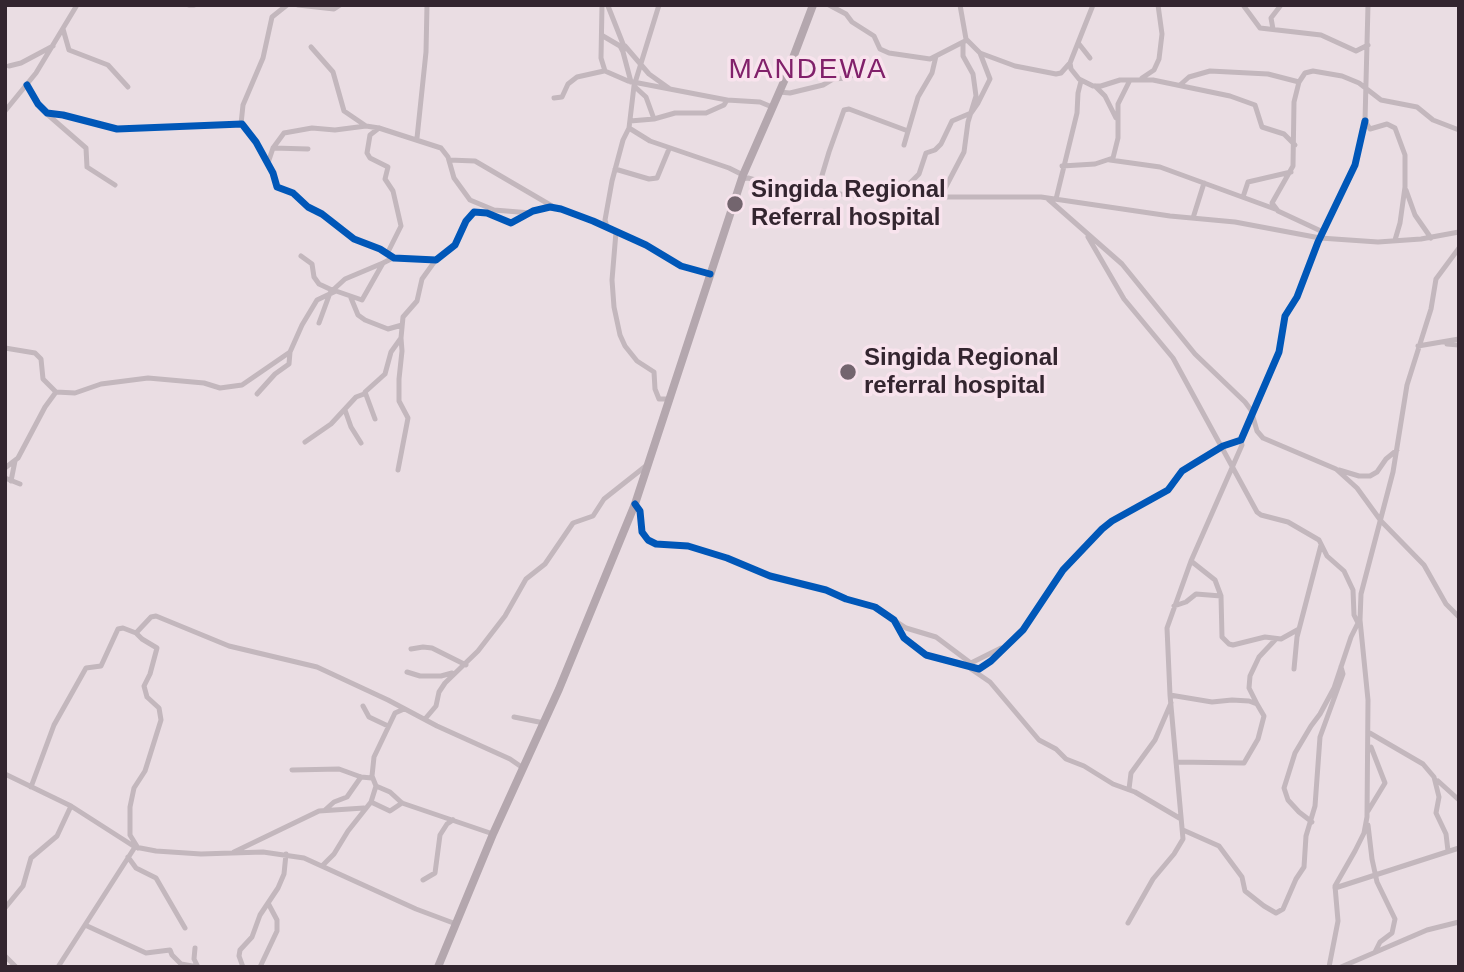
<!DOCTYPE html>
<style>
body{margin:0}
#map{position:relative;width:1464px;height:972px;overflow:hidden;background:#eadde3;font-family:Helvetica,sans-serif}
canvas{display:block}
.frame{position:absolute;inset:0;border:7px solid #33252f;pointer-events:none}
</style>
<div id="map">
<canvas width="1464" height="972"></canvas>
<div class="frame"></div>
</div>
<script>
const ctx = document.querySelector('canvas').getContext('2d');
ctx.lineJoin = 'round';
function poly(rows) {
  const path = new Path2D();
  for (const r of rows) {
    path.moveTo(r[0], r[1]);
    for (let i = 2; i < r.length; i += 2) path.lineTo(r[i], r[i + 1]);
  }
  return path;
}
function strokePath(path, color, width, dash) {
  ctx.strokeStyle = color;
  ctx.lineWidth = width;
  ctx.lineCap = dash ? 'butt' : 'round';
  ctx.setLineDash(dash || []);
  ctx.stroke(path);
}
function label(font, color, halo, rows, align = 'center') {
  ctx.font = font + ' Helvetica,sans-serif';
  ctx.lineWidth = 7;
  ctx.setLineDash([]);
  ctx.textBaseline = 'middle';
  ctx.strokeStyle = halo;
  ctx.fillStyle = color;
  for (const [text, x, y, turn = 0] of rows) {
    ctx.save();
    ctx.translate(x, y);
    ctx.rotate((+turn || 0) * Math.PI / 180);
    ctx.textAlign = isNaN(turn) ? turn : align;
    if (halo) ctx.strokeText(text, 0, 0);
    ctx.fillText(text, 0, 0);
    ctx.restore();
  }
}
const street = poly([
 [189,5,194,5],
 [298,5,334,9,340,5],
 [602,5,601,58,605,71,628,81,727,100],
 [829,5,846,14,852,22,874,36,880,49,889,53,930,59,967,40],
 [960,5,966,39,980,53,1015,66,1056,74,1061,73,1069,64],
 [1093,5,1070,63,1071,69,1079,79,1093,86,1101,86,1120,80,1153,80,1230,96,1255,105,1262,127,1284,134,1295,145],
 [1243,5,1260,28,1321,35,1356,51,1368,45],
 [1368,5,1365,121,1370,129,1387,124,1395,128,1405,155,1405,187,1400,223,1395,240],
 [608,6,625,49],
 [63,29,69,50,108,65,128,87],
 [1273,29,1271,18,1281,5],
 [603,36,620,46,623,52,631,82],
 [1079,44,1090,58],
 [625,46,649,74,670,89],
 [311,47,333,72,344,111,366,126],
 [9,66,21,63,53,46],
 [1142,78,1154,70,1159,59,1162,34,1158,5],
 [27,85,38,104,47,113,63,115,117,129,242,124,256,142,273,173,277,187,293,193,308,207,322,214,354,239,380,249,394,258,436,260,455,245,466,221,474,212,487,213,511,223,533,211,550,207,561,209,593,221,646,245,681,266,710,274],
 [1180,85,1189,77,1210,71,1268,74,1299,82],
 [634,86,646,97,654,119],
 [1095,86,1105,96,1116,118],
 [779,92,790,93,823,85,833,79,847,78,851,76,854,66],
 [554,98,562,97,568,84,577,77,604,71],
 [5,111,36,73,77,5],
 [47,114,86,148,87,167,115,185],
 [630,121,654,119,675,113,706,113,724,105,727,100,760,102,772,107],
 [241,124,243,105,263,58,272,17,287,5],
 [379,128,370,135,367,153,370,158,388,167,385,179,393,191,401,226,387,254],
 [629,128,650,141,729,168,743,175],
 [417,138,426,52,427,5],
 [904,145,918,97,932,73,936,56],
 [273,148,308,149],
 [449,160,475,161,552,206],
 [1110,160,1160,167,1275,209],
 [268,163,273,148,284,133,312,128,335,130,366,126,379,128,441,148,448,157,454,178,470,200,494,210,531,213],
 [1062,166,1095,164,1113,158,1118,138,1118,104,1130,80],
 [615,169,649,179,657,178,669,149],
 [741,179,748,178,781,187,865,197,1041,197,1170,216,1235,222,1320,238,1378,242,1421,239,1459,232],
 [1406,190,1415,215,1431,238],
 [817,192,829,152,844,110,849,109,908,131],
 [892,196,900,193,919,174,926,153,935,150,941,144,952,121,971,113,978,103,990,79,980,53],
 [941,196,964,152,968,122,976,96,973,74,963,56,963,42],
 [1243,197,1248,182,1291,172],
 [1048,199,1122,264,1195,354,1245,402,1251,410,1257,431,1263,438,1336,469,1357,488,1381,521,1424,565,1446,604,1459,617],
 [1056,199,1077,113,1078,93,1081,81],
 [1193,218,1204,183],
 [607,227,605,220,612,181,623,140,629,128,634,86,659,5],
 [616,232,612,280,614,307,620,335,625,346,637,361,654,372,655,389,659,399,670,399],
 [1323,232,1278,211,1272,203,1293,166,1294,102,1299,82,1305,73,1313,71,1342,76,1359,83,1381,100,1417,107,1433,120,1459,130],
 [1088,237,1124,299,1173,358,1257,512,1261,515,1288,522,1319,540,1327,556,1344,571,1353,590,1354,615,1358,623],
 [301,256,312,264,314,277,319,284,334,291],
 [333,290,345,279,383,263],
 [351,298,358,315,365,320,388,329,402,325],
 [319,323,330,293],
 [1447,344,1459,345],
 [1418,346,1459,339],
 [5,348,35,353,41,359,43,379,56,392],
 [257,394,275,374,289,364,290,352],
 [345,410,351,427,361,443],
 [375,419,365,392,385,374,391,352,401,338,403,317,417,301,422,279,435,261],
 [305,442,331,424,356,397,364,394],
 [5,468,18,458,45,407,56,392,75,393,101,384,148,378,204,383,220,388,242,385,290,352,302,325,317,300,336,291,362,300,383,263,393,258],
 [398,470,408,418,399,401,399,379,402,351,401,338],
 [1339,470,1359,476,1370,476,1377,472,1386,459,1397,450],
 [5,478,20,484],
 [11,481,15,461],
 [635,504,640,511,642,532,648,540,656,544,688,546,727,558,770,576,826,590,846,599,875,607,894,620,904,638,926,655,979,669,991,661,1023,630,1063,570,1102,529,1112,521,1168,490,1182,471,1195,463,1223,446,1241,440,1279,352,1285,316,1297,297,1318,242,1355,165,1365,121],
 [1191,561,1215,580,1221,596,1222,637,1229,644,1233,645,1265,637,1281,639,1299,629],
 [1174,606,1186,602,1196,594,1221,596],
 [897,622,906,628,936,637,972,664],
 [136,633,142,639,157,648,150,674,144,686,147,697,159,708,161,720,145,771,134,788,130,807,130,835,138,848],
 [411,649,423,647,432,648,466,665],
 [969,664,1001,648],
 [971,669,990,682,1039,740,1056,749,1066,759,1084,766,1113,784,1135,792,1181,819],
 [1294,669,1297,637,1321,545],
 [407,672,420,676,441,676,452,673],
 [1170,695,1212,702,1232,700,1249,701,1257,704,1264,716,1258,739,1244,763,1176,762],
 [1257,704,1249,688,1250,676,1259,657,1275,640],
 [363,706,369,717,388,726],
 [514,717,544,723],
 [425,719,436,706,439,692,445,683,478,651,505,616,526,579,545,564,573,523,593,516,604,499,647,465],
 [1368,732,1423,764,1434,777,1439,797,1436,813,1446,834,1448,851],
 [292,770,339,769,361,777,372,778],
 [5,774,71,806,135,847,156,851,201,854,263,852,304,858,416,909,456,924],
 [1438,781,1459,800],
 [376,786,390,792,402,803,493,834],
 [31,787,54,725,86,668,101,666,118,629,123,628,136,633,151,617,156,616,229,646,317,667,388,700,437,726,510,759,523,768],
 [1129,789,1131,773,1155,740,1171,703],
 [371,802,390,811,402,803],
 [325,810,334,802,347,797,361,777],
 [1368,811,1385,783,1371,747],
 [1312,822,1299,812,1288,800,1284,788,1295,753,1311,726,1320,714,1334,688,1351,637,1358,623],
 [1368,825,1372,859,1377,882,1395,919,1392,933,1380,942,1375,952],
 [1183,830,1219,846,1242,877,1245,891,1264,906,1276,913,1283,909,1296,879,1304,867,1306,836,1315,806,1320,737,1343,674,1341,667],
 [234,852,319,811,364,808],
 [128,857,136,868,156,878,185,928],
 [322,866,334,854,348,831,371,802,376,786,372,776,374,757,395,713,404,709],
 [423,880,435,873,440,835,447,824,453,820],
 [1335,888,1459,848],
 [5,908,23,886,31,858,57,836,71,806],
 [1128,923,1153,879,1174,854,1183,839,1170,695,1167,628,1191,561,1242,445,1241,440],
 [85,925,146,953,170,950,172,955,181,964,198,967],
 [195,948,194,959,198,967],
 [5,956,16,967],
 [58,967,135,847],
 [243,967,239,956,240,950,252,937,260,915,278,888,284,874,286,854],
 [260,967,277,931,277,920,268,903],
 [1329,967,1338,921,1335,886,1355,851,1364,833,1367,817,1368,700,1360,620,1361,594,1393,472,1407,385,1431,309,1436,279,1459,248],
 [1341,967,1427,930,1459,922]
]);
const secondary = poly([
 [438,967,493,834,559,689,635,504,743,175,785,79,813,5]
]);
const cycleway = poly([
 [27,85,38,104,47,113,63,115,117,129,242,124,256,142,273,173,277,187,293,193,308,207,322,214,354,239,380,249,394,258,436,260,455,245,466,221,474,212,487,213,511,223,533,211,550,207,561,209,593,221,646,245,681,266,710,274],
 [635,504,640,511,642,532,648,540,656,544,688,546,727,558,770,576,826,590,846,599,875,607,894,620,904,638,926,655,979,669,991,661,1023,630,1063,570,1102,529,1112,521,1168,490,1182,471,1195,463,1223,446,1241,440,1279,352,1285,316,1297,297,1318,242,1355,165,1365,121]
]);
const markers = [
 [735,204,9,"#73656e"],
 [848,372,9,"#73656e"]
];
const poiNames = [
 ["Singida Regional",751,190],
 ["Referral hospital",751,218],
 ["Singida Regional",864,358],
 ["referral hospital",864,386]
];
const quarterNames = [
 ["MANDEWA",808,70]
];
strokePath(street, '#c3b7bd', 5);
strokePath(secondary, '#b4a7ae', 8);
strokePath(cycleway, '#0057b8', 7);
for (const [x, y, r, color] of markers) {
  const dot = new Path2D();
  dot.arc(x, y, r, 0, 2 * Math.PI);
  ctx.fillStyle = color;
  ctx.fill(dot);
  strokePath(dot, '#f8e3ed', 2.5);
}
label('bold 24px', '#33252f', '#f8e3ed', poiNames, 'left');
ctx.letterSpacing = '2px';
label('28px', '#81206a', '#f8e3ed', quarterNames);
ctx.letterSpacing = '0px';
</script>
